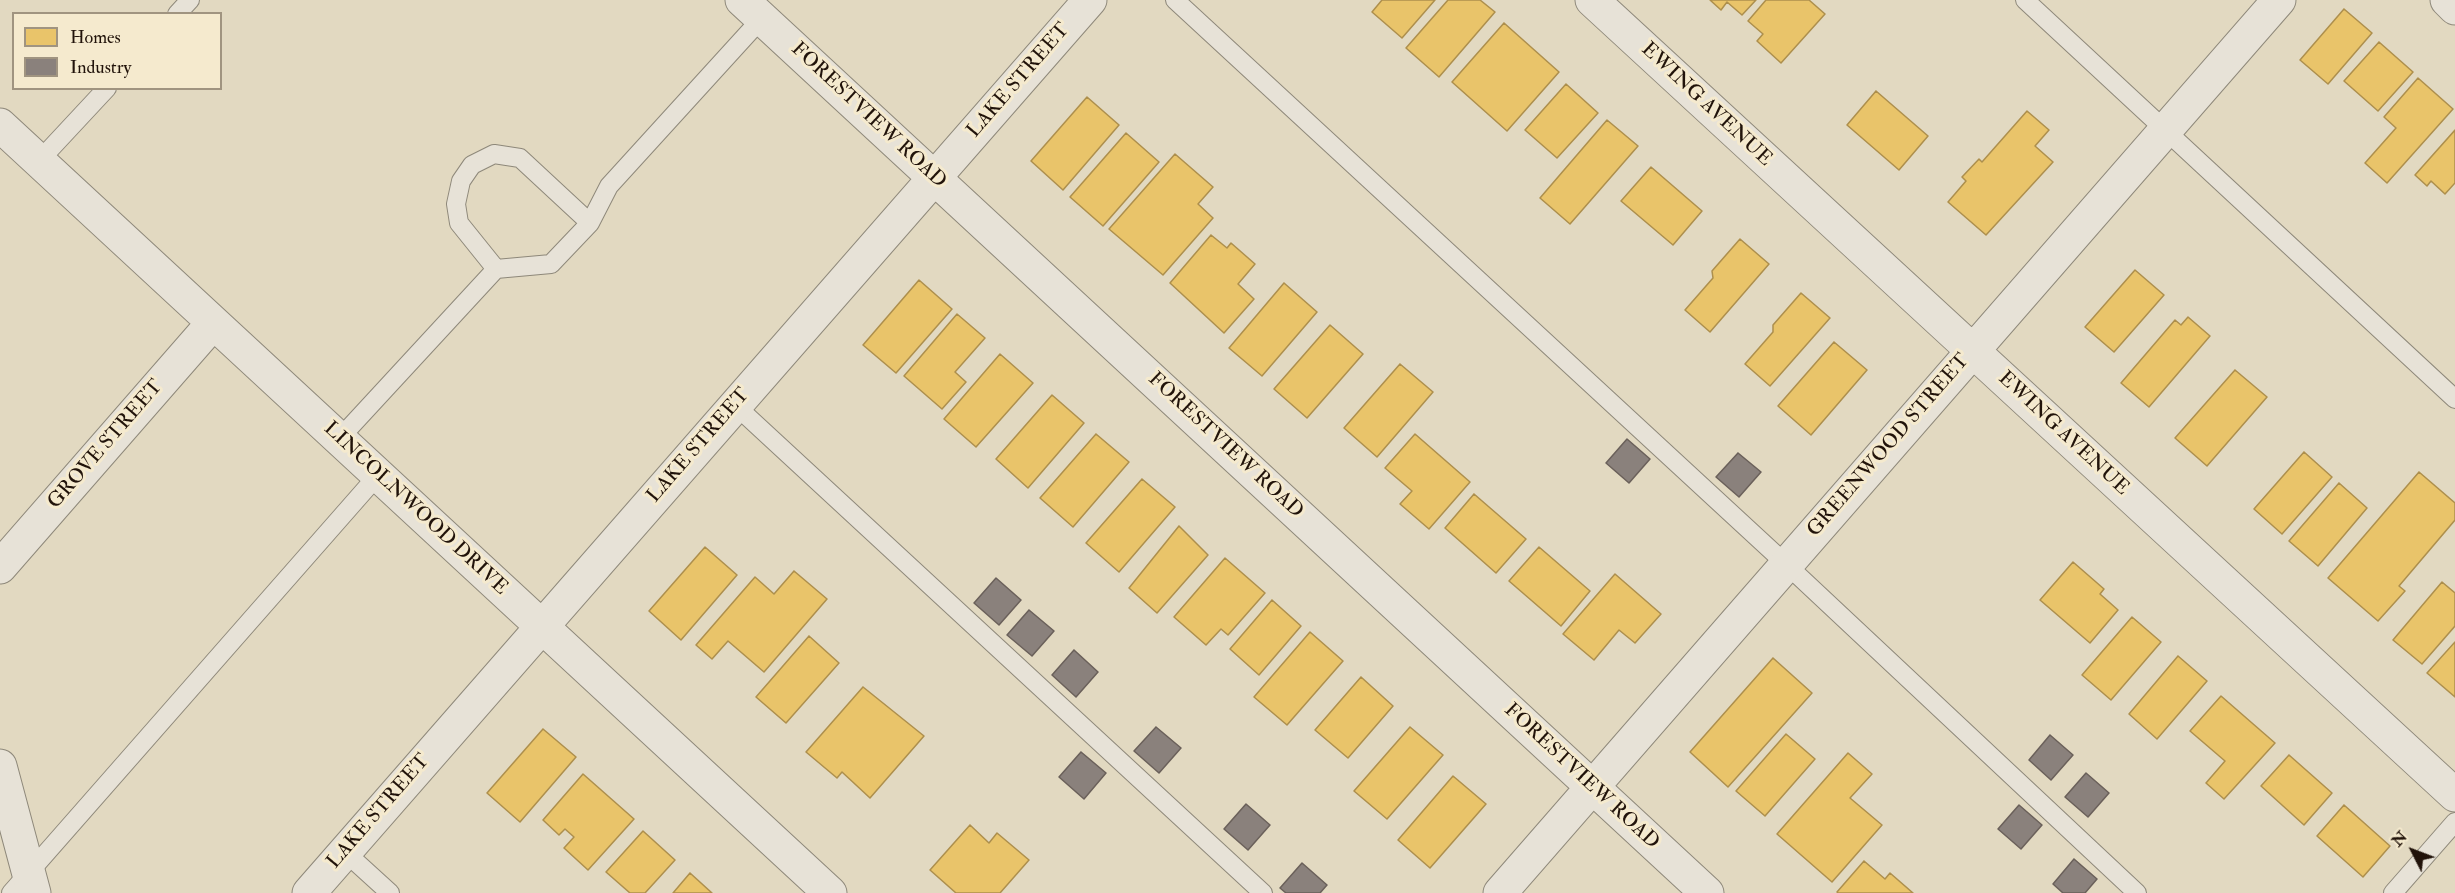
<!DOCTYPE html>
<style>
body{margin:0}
#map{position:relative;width:2455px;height:893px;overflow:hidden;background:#e2d9c1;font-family:"IM FELL Double Pica",serif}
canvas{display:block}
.legend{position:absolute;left:12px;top:12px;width:210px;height:78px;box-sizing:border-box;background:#f5eace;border:2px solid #a09480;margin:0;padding:8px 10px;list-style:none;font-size:18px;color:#21130a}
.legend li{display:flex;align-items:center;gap:12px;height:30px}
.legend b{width:30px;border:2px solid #a09480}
.north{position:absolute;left:2383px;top:821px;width:60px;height:60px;-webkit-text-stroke:4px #f5eace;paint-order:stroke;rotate:312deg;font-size:16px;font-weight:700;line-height:24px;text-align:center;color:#21130a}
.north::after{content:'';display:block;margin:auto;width:21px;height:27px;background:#21130a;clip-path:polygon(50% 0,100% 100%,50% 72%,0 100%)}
</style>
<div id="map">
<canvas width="2455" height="893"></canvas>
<ul class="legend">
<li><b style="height:16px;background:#e9c46a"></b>Homes</li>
<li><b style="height:16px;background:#8a817c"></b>Industry</li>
</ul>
<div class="north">N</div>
</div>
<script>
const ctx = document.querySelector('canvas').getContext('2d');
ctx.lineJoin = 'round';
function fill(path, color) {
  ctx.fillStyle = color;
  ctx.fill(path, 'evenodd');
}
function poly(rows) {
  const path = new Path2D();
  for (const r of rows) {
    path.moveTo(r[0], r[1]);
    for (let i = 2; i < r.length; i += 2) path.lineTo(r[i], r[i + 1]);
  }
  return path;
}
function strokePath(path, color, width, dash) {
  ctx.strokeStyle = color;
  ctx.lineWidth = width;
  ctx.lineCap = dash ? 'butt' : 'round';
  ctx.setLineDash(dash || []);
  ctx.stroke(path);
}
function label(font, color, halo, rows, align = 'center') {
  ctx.font = font + ' "IM FELL Double Pica",serif';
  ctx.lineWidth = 6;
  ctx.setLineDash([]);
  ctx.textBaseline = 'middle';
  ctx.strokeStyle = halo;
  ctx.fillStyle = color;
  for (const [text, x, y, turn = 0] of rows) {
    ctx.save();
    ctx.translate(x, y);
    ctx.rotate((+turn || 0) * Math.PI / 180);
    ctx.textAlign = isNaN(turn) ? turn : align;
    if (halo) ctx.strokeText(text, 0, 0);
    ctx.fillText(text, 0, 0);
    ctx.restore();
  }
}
const homes = poly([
 [1382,0,1435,0,1402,38,1372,12,1382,0],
 [1448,0,1480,0,1495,12,1439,77,1406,48,1448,0],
 [1710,0,1756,0,1742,15,1727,2,1721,10,1710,0],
 [1766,0,1809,0,1825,14,1781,63,1757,41,1763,34,1748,21,1766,0],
 [2344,9,2372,33,2328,84,2300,60,2344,9],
 [1504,23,1559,72,1507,131,1452,82,1504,23],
 [2379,42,2413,72,2378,111,2344,81,2379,42],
 [2418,78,2453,109,2387,183,2365,163,2396,128,2384,117,2418,78],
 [1566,84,1598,113,1557,158,1525,130,1566,84],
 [1876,91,1928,136,1899,170,1847,125,1876,91],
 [1087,97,1119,125,1063,190,1031,161,1087,97],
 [2027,111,2049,130,2035,146,2053,162,1986,235,1948,202,1966,181,1962,177,1979,159,1982,162,2027,111],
 [1607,120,1638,146,1570,224,1540,198,1607,120],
 [2455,130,2455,183,2445,194,2431,181,2427,186,2415,175,2455,130],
 [1126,133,1159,162,1103,226,1070,197,1126,133],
 [1175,154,1213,187,1198,204,1213,218,1163,275,1109,229,1175,154],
 [1651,167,1702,211,1673,245,1621,201,1651,167],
 [1211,235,1227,248,1231,243,1255,264,1238,284,1254,299,1224,333,1170,283,1211,235],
 [1740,239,1769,264,1710,332,1685,310,1713,278,1712,271,1740,239],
 [2135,270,2164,295,2114,352,2085,327,2135,270],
 [919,280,952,309,896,373,863,345,919,280],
 [1284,283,1317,312,1262,376,1229,348,1284,283],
 [1801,293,1830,318,1770,386,1745,364,1773,332,1773,325,1801,293],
 [957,314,985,338,955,372,966,382,942,409,904,376,957,314],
 [2188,317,2210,336,2149,407,2121,383,2175,320,2181,325,2188,317],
 [1330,325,1363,354,1307,418,1274,389,1330,325],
 [1834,342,1867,370,1811,435,1778,406,1834,342],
 [1000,354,1033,383,976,447,944,419,1000,354],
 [1400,364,1433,392,1377,457,1344,428,1400,364],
 [2235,370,2267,397,2207,466,2175,438,2235,370],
 [1052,395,1084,423,1028,488,996,459,1052,395],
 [1096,434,1129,462,1073,527,1040,498,1096,434],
 [1415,434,1470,482,1429,529,1400,504,1412,491,1385,468,1415,434],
 [2304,452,2332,477,2282,534,2254,509,2304,452],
 [2419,472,2455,503,2455,520,2399,586,2405,591,2378,621,2328,578,2419,472],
 [1142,479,1175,507,1119,572,1086,543,1142,479],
 [2339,483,2367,508,2318,566,2289,541,2339,483],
 [1474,494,1526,539,1496,573,1445,528,1474,494],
 [1179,526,1208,555,1157,613,1129,588,1179,526],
 [705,547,737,575,681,640,649,611,705,547],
 [1539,547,1590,591,1561,626,1509,581,1539,547],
 [1225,558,1265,593,1228,635,1221,629,1206,645,1174,617,1225,558],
 [2073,562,2104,589,2100,594,2118,610,2090,643,2040,600,2073,562],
 [794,571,827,599,764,672,728,641,712,659,696,645,755,577,774,594,794,571],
 [1615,574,1661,614,1635,643,1619,630,1594,660,1563,634,1615,574],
 [2442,582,2455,593,2455,626,2422,664,2393,640,2442,582],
 [1272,600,1301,626,1259,675,1230,649,1272,600],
 [2132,617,2161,642,2111,700,2082,675,2132,617],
 [1310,632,1343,661,1287,725,1254,697,1310,632],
 [809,636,839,663,786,723,756,697,809,636],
 [2455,642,2455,697,2427,673,2455,642],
 [2178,656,2207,681,2157,739,2129,714,2178,656],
 [1773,658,1812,693,1728,787,1690,752,1773,658],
 [1361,677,1393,706,1348,758,1315,730,1361,677],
 [863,687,924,736,870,798,842,772,837,778,806,752,863,687],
 [2221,696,2275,743,2224,799,2206,783,2225,761,2190,731,2221,696],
 [1410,727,1443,755,1387,819,1354,791,1410,727],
 [543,729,576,757,520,822,487,793,543,729],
 [1786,734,1815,759,1765,816,1736,791,1786,734],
 [1848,753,1872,774,1850,798,1882,825,1832,882,1777,834,1848,753],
 [2289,755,2332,793,2304,825,2261,786,2289,755],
 [583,774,634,819,588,870,564,848,574,837,565,829,559,835,543,820,583,774],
 [1453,776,1486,804,1430,868,1398,840,1453,776],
 [2344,805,2390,846,2363,877,2317,836,2344,805],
 [970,825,989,843,997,833,1029,860,1000,893,956,893,930,870,970,825],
 [643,831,675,860,645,893,630,893,606,872,643,831],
 [1864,861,1885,879,1890,873,1913,893,1838,893,1837,892,1864,861],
 [690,873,712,893,673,893,690,873]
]);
const industry = poly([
 [1627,439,1650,459,1629,483,1606,463,1627,439],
 [1738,453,1761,472,1739,497,1716,477,1738,453],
 [996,578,1021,600,999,625,974,603,996,578],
 [1029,610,1054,631,1032,656,1007,635,1029,610],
 [1074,650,1098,672,1076,697,1052,675,1074,650],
 [1156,727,1181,748,1159,773,1134,751,1156,727],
 [2050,735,2073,755,2051,780,2029,760,2050,735],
 [1081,752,1106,773,1084,799,1059,777,1081,752],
 [2086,773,2109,793,2088,817,2065,797,2086,773],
 [1246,804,1270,825,1248,850,1224,829,1246,804],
 [2019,805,2042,825,2021,849,1998,829,2019,805],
 [2074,859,2097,879,2085,893,2063,893,2053,884,2074,859],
 [1302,863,1327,885,1320,893,1286,893,1280,888,1302,863]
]);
const service = poly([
 [1175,0,1787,565,2137,893],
 [2025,0,2455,399],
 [177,14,190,0],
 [39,161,107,88],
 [496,269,459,223,456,204,461,181,472,165,494,154,520,158,590,223],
 [735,405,1263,893],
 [339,439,496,269,551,264,590,223,609,186,762,18],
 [345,852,390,893],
 [11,893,378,475],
 [2393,893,2455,822]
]);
const minor = poly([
 [742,0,1707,893],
 [1592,0,2455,795],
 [2447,0,2455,8],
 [0,125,830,893],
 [0,567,213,323],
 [309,893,1090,0],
 [1500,893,2279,0]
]);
const tertiary = poly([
 [0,766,34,893]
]);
const streetNames = [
 ["LAKE STREET",1019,81,-49],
 ["EWING AVENUE",1706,105,43],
 ["FORESTVIEW ROAD",868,116,43],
 ["EWING AVENUE",2063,434,43],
 ["GROVE STREET",106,445,-49],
 ["LAKE STREET",699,446,-49],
 ["FORESTVIEW ROAD",1225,446,43],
 ["GREENWOOD STREET",1889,446,-49],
 ["LINCOLNWOOD DRIVE",415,509,43],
 ["FORESTVIEW ROAD",1581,777,43],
 ["LAKE STREET",379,812,-49]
];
fill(homes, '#e9c46a');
strokePath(homes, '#ad8f4d', 1.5);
fill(industry, '#8a817c');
strokePath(industry, '#6a605a', 1.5);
strokePath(service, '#8e887a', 20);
strokePath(minor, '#8e887a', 35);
strokePath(tertiary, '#8e887a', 35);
strokePath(service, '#e7e2d7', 18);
strokePath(minor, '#e7e2d7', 33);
strokePath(tertiary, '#e7e2d7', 33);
label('20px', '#21130a', '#f5eace', streetNames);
</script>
